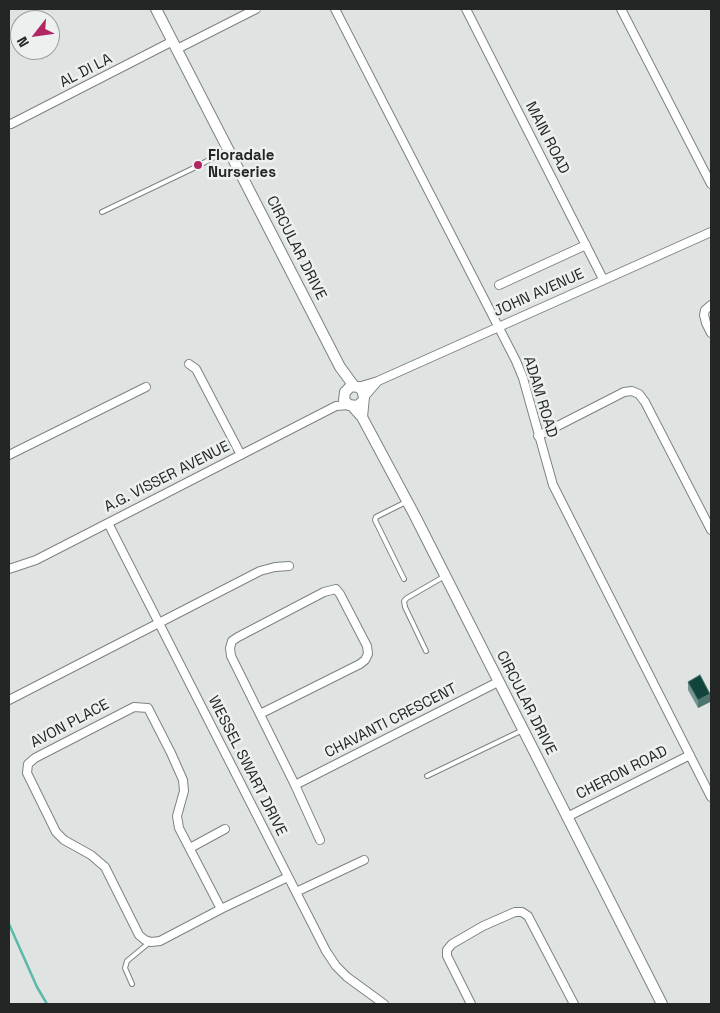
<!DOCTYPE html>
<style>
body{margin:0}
#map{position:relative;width:720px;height:1013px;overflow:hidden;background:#dfe4e3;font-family:"Space Grotesk",sans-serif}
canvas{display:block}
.frame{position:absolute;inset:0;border:10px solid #242525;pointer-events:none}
.north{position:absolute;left:10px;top:10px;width:50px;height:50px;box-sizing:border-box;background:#ecf1f0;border:1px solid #9c9f9f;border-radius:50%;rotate:240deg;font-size:14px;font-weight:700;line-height:20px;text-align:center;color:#242525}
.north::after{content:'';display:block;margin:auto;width:18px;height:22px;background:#b12560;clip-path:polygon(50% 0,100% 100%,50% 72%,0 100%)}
</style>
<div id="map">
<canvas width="720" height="1013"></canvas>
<div class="frame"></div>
<div class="north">N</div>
</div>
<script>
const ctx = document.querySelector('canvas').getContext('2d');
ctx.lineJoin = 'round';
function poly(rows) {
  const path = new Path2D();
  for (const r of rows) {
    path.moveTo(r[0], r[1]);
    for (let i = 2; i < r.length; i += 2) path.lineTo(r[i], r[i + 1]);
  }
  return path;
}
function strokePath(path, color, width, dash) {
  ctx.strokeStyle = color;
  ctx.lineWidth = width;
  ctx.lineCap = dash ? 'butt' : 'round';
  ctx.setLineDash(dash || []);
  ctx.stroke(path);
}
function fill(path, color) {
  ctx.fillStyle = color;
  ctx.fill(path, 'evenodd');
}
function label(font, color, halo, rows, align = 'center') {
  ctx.font = font + ' "Space Grotesk",sans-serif';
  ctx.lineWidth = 5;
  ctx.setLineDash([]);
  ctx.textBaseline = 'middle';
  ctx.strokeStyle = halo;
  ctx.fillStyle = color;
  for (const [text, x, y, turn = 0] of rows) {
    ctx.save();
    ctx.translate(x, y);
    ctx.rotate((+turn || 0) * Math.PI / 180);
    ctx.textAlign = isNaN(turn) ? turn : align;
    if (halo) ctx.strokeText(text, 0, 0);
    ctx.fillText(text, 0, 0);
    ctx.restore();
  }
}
const stream = poly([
 [9,924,37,987,47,1004]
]);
const service = poly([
 [102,212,198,166,227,150],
 [404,579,375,520,376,517,406,502],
 [426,651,405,607,404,601,407,598,445,576],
 [427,776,523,730],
 [132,984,125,968,127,961,150,942]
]);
const minor = poly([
 [335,9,516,361,523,378,553,485,711,797],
 [466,9,603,279],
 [621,9,711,184],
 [177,49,256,9],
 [11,124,173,41],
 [499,285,586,245],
 [711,305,705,310,704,315,706,323,711,333],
 [189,364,196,369,241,455],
 [358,387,378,381,711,232],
 [364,397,378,381],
 [538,436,624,392,632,391,639,394,645,402,711,530],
 [9,455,146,387],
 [108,523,326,951,336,966,347,977,384,1004],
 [9,569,36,560,336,406,349,405],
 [9,700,260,571,275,567,289,566],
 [260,714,360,664,365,660,368,654,367,646,340,594,336,589,324,592,238,637,232,641,230,648,231,656,295,785,320,840],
 [295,785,498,682],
 [567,817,690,755],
 [190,848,225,829],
 [296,892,364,860],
 [221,909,179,828,177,816,184,791,183,780,171,753,148,708,134,707,35,758,28,764,27,773,56,832,64,840,91,855,105,867,139,935,145,940,151,942,160,941,221,909,288,877],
 [471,1004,447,956,447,950,452,944,483,926,515,912,522,912,528,916,574,1004]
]);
const tertiary = poly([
 [156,9,340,367,354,386],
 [353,407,362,417,415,516,662,1004],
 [362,417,364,397,362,390,358,387,351,386,345,392,344,400,349,405,357,406,363,401]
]);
const wall = poly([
 [688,682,710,702,698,708,688,690]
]);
const shadedWall = poly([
 [710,694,710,702,698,708,698,700]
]);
const building = poly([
 [700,675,710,694,698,700,688,682,700,675]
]);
const markers = [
 [198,165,5,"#b12560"]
];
const streetNames = [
 ["AL DI LA",86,71,-27],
 ["MAIN ROAD",547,138,63],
 ["CIRCULAR DRIVE",296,248,63],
 ["JOHN AVENUE",539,293,-24],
 ["ADAM ROAD",540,397,73],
 ["A.G. VISSER AVENUE",167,477,-27],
 ["CIRCULAR DRIVE",526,703,63],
 ["CHAVANTI CRESCENT",391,721,-27],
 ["AVON PLACE",70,724,-28],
 ["WESSEL SWART DRIVE",247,766,63],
 ["CHERON ROAD",622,773,-27]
];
const poiNames = [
 ["Floradale",208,156],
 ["Nurseries",208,173]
];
strokePath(stream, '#5cb8ab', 2.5);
strokePath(service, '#7d8281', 6);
strokePath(minor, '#7d8281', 10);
strokePath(tertiary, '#7d8281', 12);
strokePath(service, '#fff', 4);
strokePath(minor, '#fff', 8);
strokePath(tertiary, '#fff', 10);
fill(wall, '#789490');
fill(shadedWall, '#4e746f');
fill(building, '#10443d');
strokePath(building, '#4e746f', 1);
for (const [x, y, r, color] of markers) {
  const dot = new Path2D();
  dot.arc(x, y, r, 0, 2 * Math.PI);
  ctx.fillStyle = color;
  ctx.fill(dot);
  strokePath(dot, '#ecf1f0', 2);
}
label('15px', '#242525', '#ecf1f0', streetNames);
label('bold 15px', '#242525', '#ecf1f0', poiNames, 'left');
</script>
